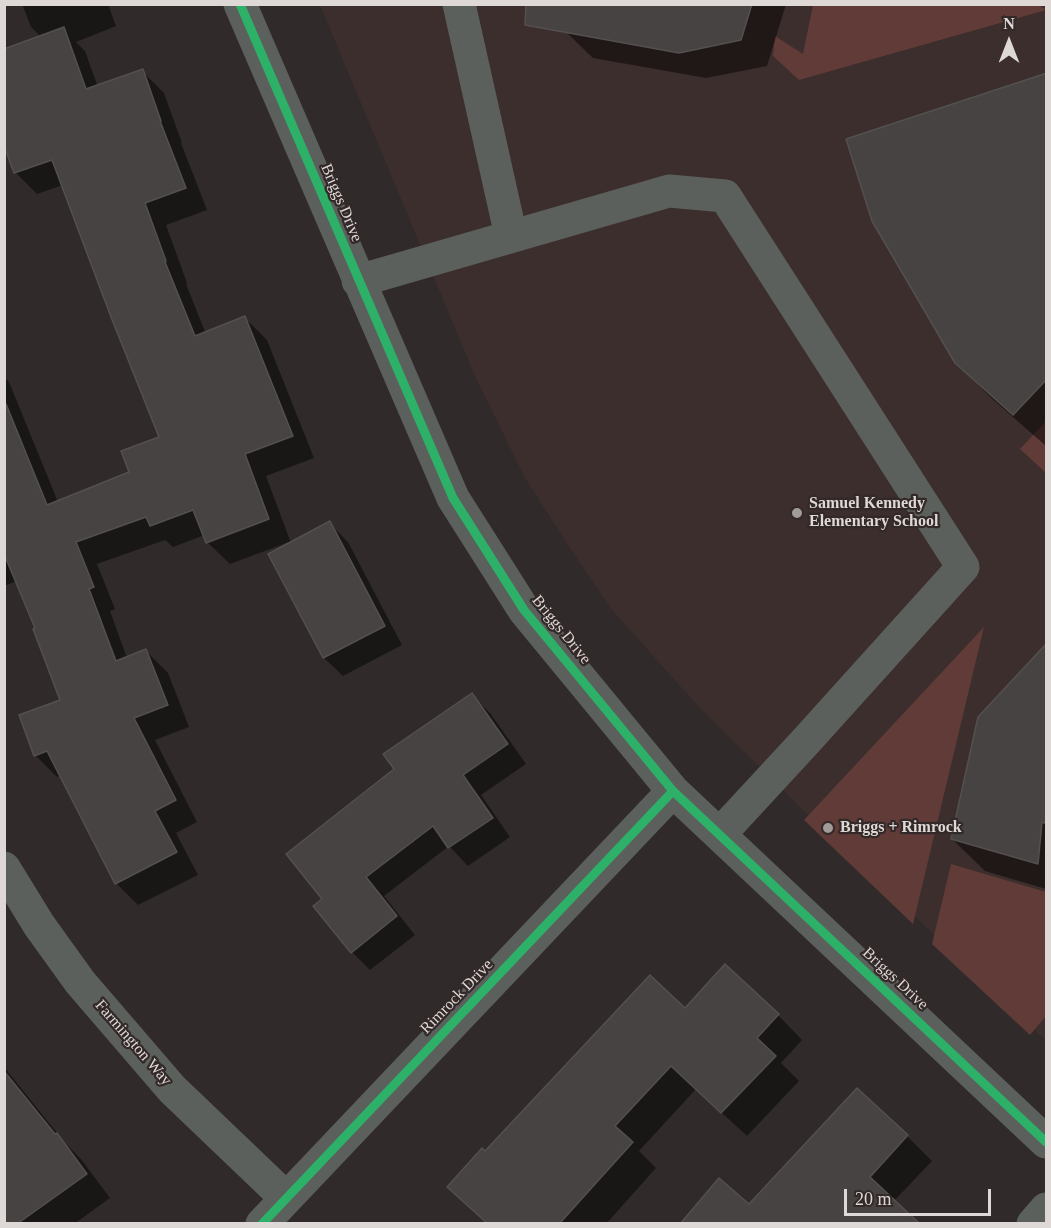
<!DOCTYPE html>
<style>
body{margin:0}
#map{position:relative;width:1051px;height:1228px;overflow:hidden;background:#302b2a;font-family:"Times New Roman",serif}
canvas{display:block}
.frame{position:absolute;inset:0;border:6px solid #ded8d7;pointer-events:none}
.north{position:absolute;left:979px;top:12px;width:60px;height:60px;-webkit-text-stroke:4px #322928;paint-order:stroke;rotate:0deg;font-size:16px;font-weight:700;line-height:24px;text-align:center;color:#ded8d7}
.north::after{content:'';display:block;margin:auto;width:21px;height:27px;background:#ded8d7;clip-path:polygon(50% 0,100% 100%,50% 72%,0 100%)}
.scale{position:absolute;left:844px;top:1189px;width:147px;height:27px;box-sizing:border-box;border:3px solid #ded8d7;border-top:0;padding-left:8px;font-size:18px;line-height:21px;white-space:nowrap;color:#ded8d7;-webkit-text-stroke:4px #322928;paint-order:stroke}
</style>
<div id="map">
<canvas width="1051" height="1228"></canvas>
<div class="frame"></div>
<div class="north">N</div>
<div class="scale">20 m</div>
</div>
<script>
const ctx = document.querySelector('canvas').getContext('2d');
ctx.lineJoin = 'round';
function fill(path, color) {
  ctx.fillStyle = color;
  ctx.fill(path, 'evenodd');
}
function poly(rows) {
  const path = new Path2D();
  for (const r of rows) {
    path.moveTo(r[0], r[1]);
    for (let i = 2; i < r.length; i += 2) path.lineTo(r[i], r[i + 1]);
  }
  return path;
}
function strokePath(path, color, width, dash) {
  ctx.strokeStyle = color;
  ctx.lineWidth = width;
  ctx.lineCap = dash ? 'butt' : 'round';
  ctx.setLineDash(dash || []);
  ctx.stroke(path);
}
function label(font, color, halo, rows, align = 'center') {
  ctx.font = font + ' "Times New Roman",serif';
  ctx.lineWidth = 4.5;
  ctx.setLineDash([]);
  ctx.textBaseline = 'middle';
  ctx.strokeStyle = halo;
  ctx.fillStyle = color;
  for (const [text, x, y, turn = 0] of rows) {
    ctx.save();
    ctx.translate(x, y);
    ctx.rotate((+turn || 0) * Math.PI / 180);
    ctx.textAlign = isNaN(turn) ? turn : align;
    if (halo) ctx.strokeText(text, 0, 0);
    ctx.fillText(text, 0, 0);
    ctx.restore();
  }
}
const built = poly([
 [320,5,1046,5,1046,1041,804,811,700,708,612,610,570,548,525,478,475,376]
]);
const green = poly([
 [1039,5,1046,10,799,80,773,56,775,36,803,54,813,5],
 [1046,421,1046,473,1020,449],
 [984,627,913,924,804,820],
 [951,864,1046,892,1046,1016,1030,1035,932,944]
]);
const shadow = poly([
 [22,4,108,4,116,26,76,42,85,51,98,87,142,71,164,93,182,143,181,143,207,210,166,225,187,283,186,284,206,334,245,318,267,340,314,458,266,476,291,543,329,523,348,542,402,645,343,676,324,658,270,554,290,544,289,542,230,564,207,542,205,535,173,547,165,540,97,564,115,609,110,611,127,658,146,651,168,673,189,727,155,740,197,822,176,833,198,875,138,905,116,883,61,775,57,777,35,755,62,701,37,629,17,581,4,586,4,377,9,382,58,502,131,473,161,438,63,185,37,194,15,172,41,37,31,27],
 [572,4,786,4,767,66,706,78,593,58,566,32],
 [1046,145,1046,446,989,396,956,362],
 [1046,646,1046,889,985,871,952,839],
 [471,695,490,713,526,764,481,795,510,837,468,866,449,846,384,896,415,935,370,970,352,952,325,899,396,770],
 [685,1010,778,1015,802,1040,781,1063,799,1081,747,1136,696,1089,639,1151,656,1168,606,1224,487,1224,449,1187,486,1153],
 [4,1067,66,1144,81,1159,110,1198,74,1224,4,1224],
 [857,1091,907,1136,932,1161,894,1201,749,1207]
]);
const building = poly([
 [526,4,752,4,741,40,679,53,525,25,526,4],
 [64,27,86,89,143,69,161,121,160,121,186,188,145,203,166,261,165,262,195,336,245,316,293,436,245,454,269,519,206,543,193,510,150,526,146,517,76,542,94,587,89,589,116,661,146,649,168,705,134,718,176,800,155,811,177,852,115,884,47,751,34,756,19,715,60,700,33,629,35,628,4,554,4,404,6,404,47,505,129,472,121,451,159,437,111,317,52,160,14,173,4,146,4,49,64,27],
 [1047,73,1047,379,1013,415,955,363,872,221,846,139,1047,73],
 [330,521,385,626,323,658,268,554,330,521],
 [1047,643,1047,824,1042,822,1038,864,951,839,978,717,1047,643],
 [472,693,508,744,463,775,493,818,448,848,433,826,366,877,397,916,351,953,313,906,322,899,286,854,394,769,383,754,472,693],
 [725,964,779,1014,757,1038,776,1056,721,1113,671,1066,615,1126,633,1142,559,1224,488,1224,447,1187,482,1148,485,1151,650,975,685,1008,725,964],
 [4,1071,55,1134,57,1133,87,1174,17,1224,4,1224,4,1071],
 [857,1088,908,1135,870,1177,920,1224,680,1224,719,1178,749,1204,857,1088]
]);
const minor = poly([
 [240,4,453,498,524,610,673,791,1046,1142],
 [459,4,511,236],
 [358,281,669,191,725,196,963,567,806,741,720,834],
 [4,868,39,925,80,982,172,1089,286,1198],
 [262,1224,673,791],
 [1033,1224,1046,1209]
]);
const cycleway = poly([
 [240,4,453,498,524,610,673,791,1046,1142],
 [262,1224,673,791]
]);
const markers = [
 [797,513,6,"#a19b9a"],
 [828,828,6,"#a19b9a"]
];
const streetNames = [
 ["Briggs Drive",341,203,67],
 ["Briggs Drive",561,630,51],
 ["Briggs Drive",895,979,43],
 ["Rimrock Drive",457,997,-46],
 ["Farmington Way",133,1043,49]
];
const poiNames = [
 ["Samuel Kennedy",809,504],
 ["Elementary School",809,522],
 ["Briggs + Rimrock",840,828]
];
fill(built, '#3c2e2c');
fill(green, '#613b37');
fill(shadow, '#0007');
fill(building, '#474342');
strokePath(building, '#545050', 1.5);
strokePath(minor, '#5c605c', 33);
strokePath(cycleway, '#2db169', 9);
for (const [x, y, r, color] of markers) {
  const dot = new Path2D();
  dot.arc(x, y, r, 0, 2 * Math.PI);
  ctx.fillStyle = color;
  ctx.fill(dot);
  strokePath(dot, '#322928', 2);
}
label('16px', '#ded8d7', '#322928', streetNames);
label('bold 16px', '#ded8d7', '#322928', poiNames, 'left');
</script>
